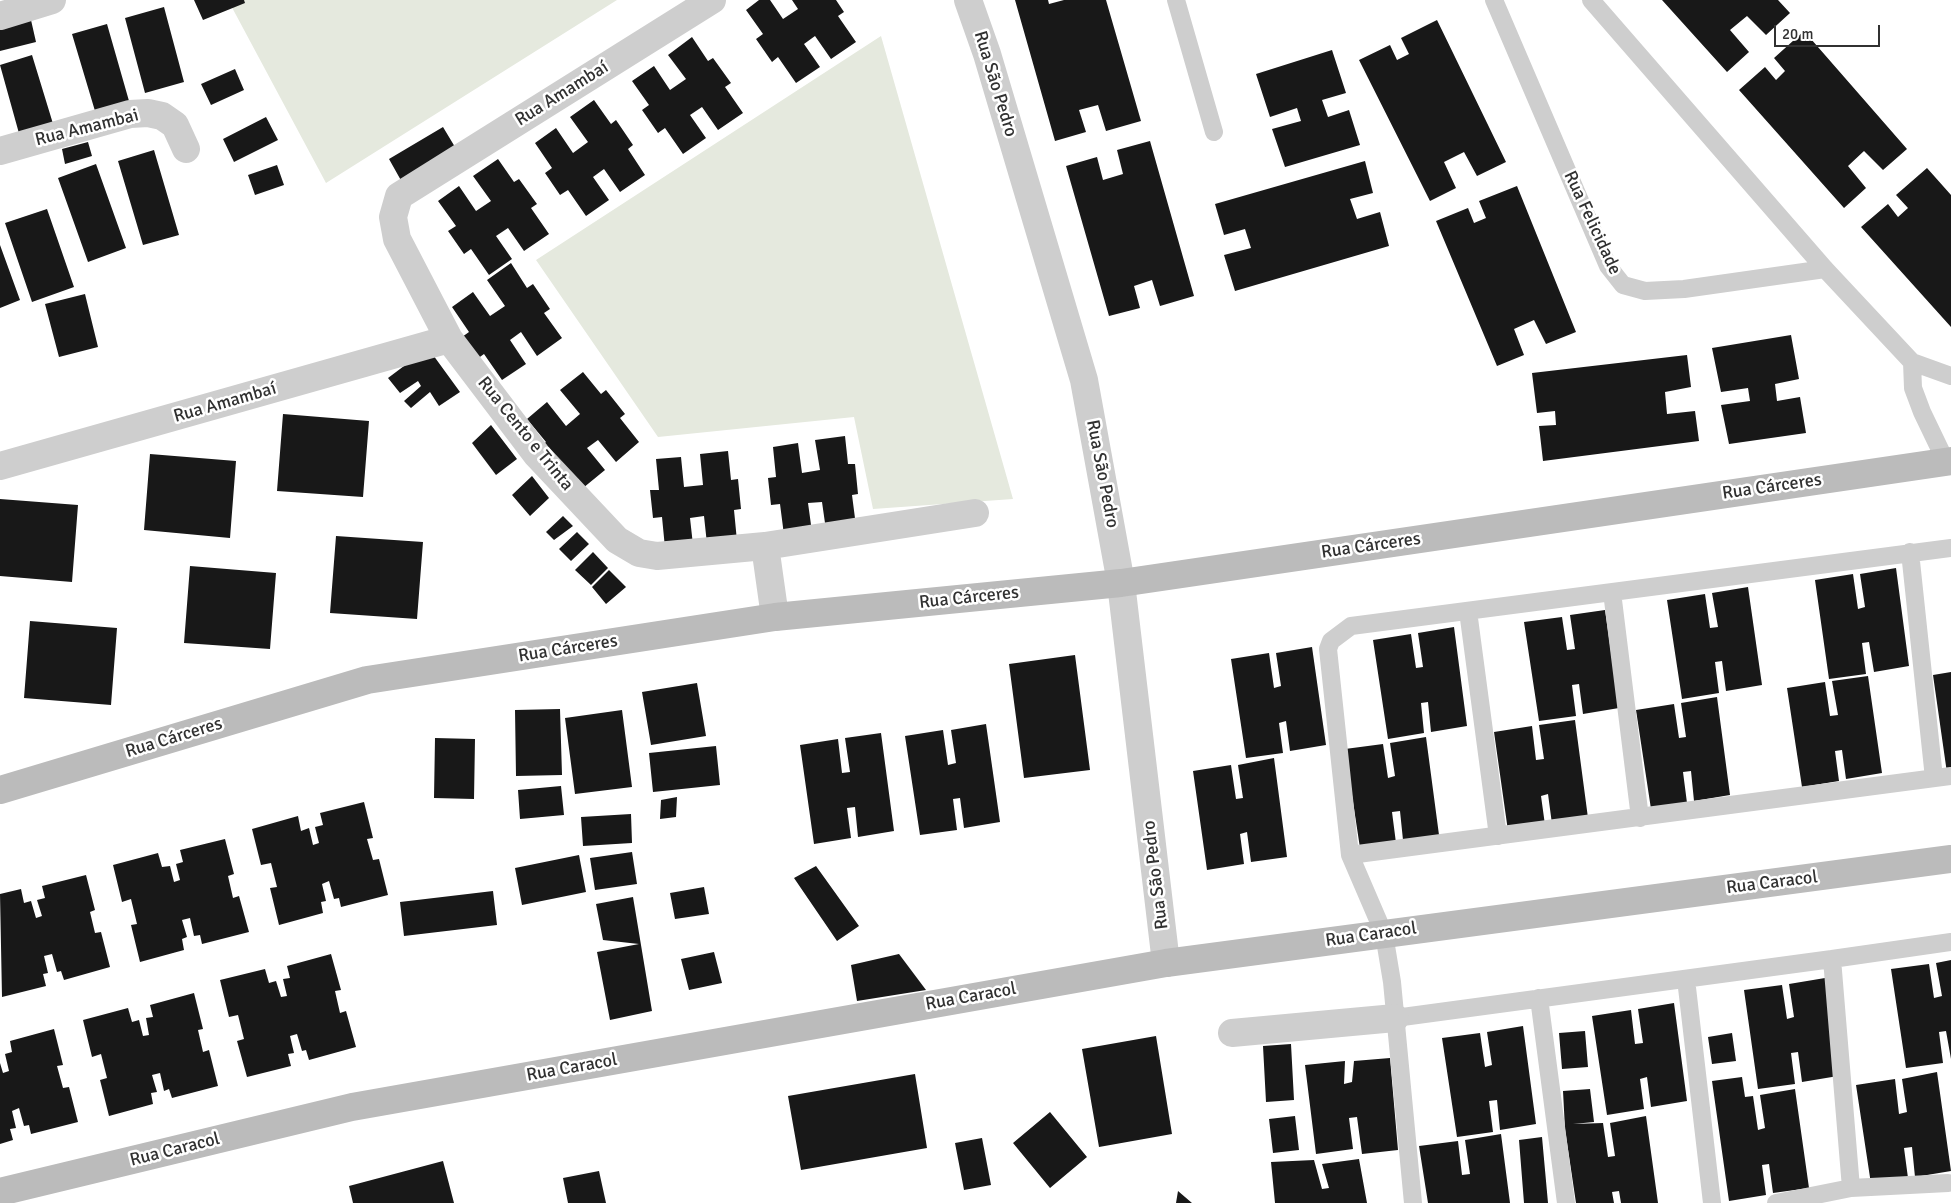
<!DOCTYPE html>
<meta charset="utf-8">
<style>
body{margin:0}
#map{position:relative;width:1951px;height:1203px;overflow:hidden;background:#fff;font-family:Signika,sans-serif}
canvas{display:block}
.scale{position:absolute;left:1774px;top:25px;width:106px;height:22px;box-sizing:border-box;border:2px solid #313131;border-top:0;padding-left:6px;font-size:15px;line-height:18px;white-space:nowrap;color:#313131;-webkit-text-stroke:4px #fff;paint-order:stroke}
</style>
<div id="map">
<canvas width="1951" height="1203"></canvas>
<div class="scale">20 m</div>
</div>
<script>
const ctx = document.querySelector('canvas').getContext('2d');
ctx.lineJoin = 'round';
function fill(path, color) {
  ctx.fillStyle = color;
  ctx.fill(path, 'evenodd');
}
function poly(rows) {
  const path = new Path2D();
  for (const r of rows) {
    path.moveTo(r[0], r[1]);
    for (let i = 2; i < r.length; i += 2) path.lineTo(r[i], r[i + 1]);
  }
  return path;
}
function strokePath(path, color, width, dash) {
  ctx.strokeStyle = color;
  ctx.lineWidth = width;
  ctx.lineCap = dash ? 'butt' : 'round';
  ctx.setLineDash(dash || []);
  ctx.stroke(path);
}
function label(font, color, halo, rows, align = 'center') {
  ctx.font = font + ' Signika,sans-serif';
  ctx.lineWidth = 5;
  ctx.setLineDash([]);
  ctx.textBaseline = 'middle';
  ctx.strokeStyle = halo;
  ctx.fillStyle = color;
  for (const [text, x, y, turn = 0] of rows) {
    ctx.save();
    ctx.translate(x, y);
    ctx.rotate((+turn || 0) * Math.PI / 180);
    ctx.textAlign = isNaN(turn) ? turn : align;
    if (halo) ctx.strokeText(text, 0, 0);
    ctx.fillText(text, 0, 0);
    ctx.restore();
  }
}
const green = poly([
 [228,0,617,0,326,183],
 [881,36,1013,499,873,509,854,417,658,437,536,260]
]);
const building = poly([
 [194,0,244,0,245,3,203,20],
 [759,0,770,0,783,19,798,9,792,0,836,0,844,12,838,16,856,42,831,59,815,36,804,44,820,67,796,83,778,57,772,62,756,39,763,34,746,10],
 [1015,0,1048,0,1049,4,1064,0,1106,0,1141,121,1106,131,1098,105,1079,110,1086,132,1055,141],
 [1662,0,1778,0,1790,13,1766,35,1747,16,1730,30,1749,52,1727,72],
 [164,7,184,82,145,93,125,18],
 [31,20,36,42,0,51,0,27],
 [1437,20,1506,162,1477,176,1464,152,1444,162,1456,188,1430,201,1359,60,1390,45,1397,60,1409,54,1401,38],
 [107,24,129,101,95,111,72,34],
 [1804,31,1907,149,1883,170,1864,151,1848,166,1866,188,1844,208,1739,90,1765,67,1776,80,1785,71,1774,58],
 [692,37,708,61,713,58,731,83,725,87,743,113,718,130,702,107,690,115,706,138,683,154,665,128,658,133,642,110,649,105,632,81,654,66,670,90,686,79,668,55],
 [1332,50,1346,93,1322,100,1328,117,1349,110,1360,145,1285,167,1272,129,1301,121,1297,108,1270,117,1256,74],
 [32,55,54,127,20,137,0,65],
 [235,69,244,90,211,105,201,84],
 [594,100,611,124,616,120,633,145,628,149,645,175,620,192,604,169,593,177,609,200,586,216,568,190,560,195,545,173,552,168,535,143,556,128,573,153,588,142,570,117],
 [266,117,278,140,234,162,223,139],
 [443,127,458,152,403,184,389,159],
 [1150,141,1194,296,1160,306,1152,280,1134,286,1140,308,1109,316,1066,166,1097,157,1103,180,1123,174,1117,150],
 [88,142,92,156,65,164,62,149],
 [154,150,179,235,143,245,118,161],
 [498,159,514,182,519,179,537,204,531,208,549,234,524,251,508,228,496,236,512,259,489,275,471,249,464,254,448,231,456,226,438,201,459,186,476,211,491,201,473,176],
 [1365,161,1373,193,1350,199,1357,219,1380,212,1389,246,1235,291,1224,255,1251,248,1245,229,1224,235,1215,204],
 [96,164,126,248,88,262,58,178],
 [277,165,284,185,255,195,248,175],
 [1927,168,1951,195,1951,327,1861,227,1888,204,1898,217,1908,208,1896,195],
 [1517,186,1576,332,1546,344,1534,320,1514,329,1524,355,1497,366,1436,221,1468,208,1474,223,1486,218,1479,201],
 [47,209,74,287,32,302,5,223],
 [0,245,20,300,0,308],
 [511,263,527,288,533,284,550,309,544,313,562,338,537,356,521,332,510,340,526,364,502,380,484,354,477,359,462,337,469,332,452,307,473,292,490,316,505,306,487,280],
 [85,294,98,347,59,357,45,304],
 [1791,335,1799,379,1775,384,1777,401,1800,397,1806,433,1729,444,1721,405,1750,401,1748,388,1721,392,1712,348],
 [428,348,460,392,439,406,430,392,411,408,404,401,421,386,418,381,400,393,388,378],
 [1687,355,1691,387,1665,392,1667,414,1695,411,1699,441,1543,461,1539,426,1556,425,1555,411,1537,413,1532,373],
 [583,372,601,394,606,390,625,414,620,418,639,442,616,462,598,440,587,448,605,470,583,488,539,448,546,442,527,419,547,402,566,426,580,414,560,390],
 [283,414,369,421,363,497,277,491],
 [491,425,517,459,496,475,472,443],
 [845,436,848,464,855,464,858,494,852,495,856,526,826,530,822,502,808,503,812,532,784,535,780,504,771,505,768,478,776,477,773,447,798,443,802,473,820,470,815,440],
 [728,451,731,480,738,479,741,509,734,510,737,541,707,544,704,516,690,518,693,545,665,548,662,517,653,518,650,490,659,490,656,459,681,457,684,487,703,485,700,454],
 [150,454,236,461,230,538,144,530],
 [532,476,549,498,530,516,512,495],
 [0,499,78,505,72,582,0,576],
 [563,516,573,526,554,540,546,532],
 [577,532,589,544,571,561,559,549],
 [336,536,423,542,417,619,330,613],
 [593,552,608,568,591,585,575,570],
 [190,566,276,573,270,649,184,643],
 [1896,568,1909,666,1874,672,1869,642,1862,643,1866,674,1829,679,1815,580,1853,574,1858,609,1865,607,1860,574],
 [609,570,626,587,606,604,592,587],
 [1748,587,1762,685,1726,691,1722,661,1715,662,1719,693,1682,699,1667,600,1705,594,1710,628,1718,627,1712,593],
 [1605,610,1619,708,1583,714,1579,684,1572,685,1576,716,1539,721,1524,622,1562,617,1567,650,1575,649,1570,615],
 [30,621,117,628,111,705,24,698],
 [1454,627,1467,726,1431,732,1428,702,1421,703,1424,733,1388,739,1373,640,1411,634,1416,668,1423,667,1418,633],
 [1312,647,1326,745,1290,751,1286,721,1279,723,1283,753,1246,758,1231,659,1269,653,1274,688,1281,686,1276,653],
 [1075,655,1090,770,1024,778,1009,664],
 [1951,672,1951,773,1947,773,1933,675],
 [1868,676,1882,773,1846,779,1842,750,1835,751,1839,781,1802,787,1787,688,1825,682,1830,716,1838,715,1832,681],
 [697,683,706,736,651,745,642,692],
 [1717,697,1730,795,1694,801,1691,771,1683,772,1687,803,1651,809,1636,710,1674,704,1679,738,1686,737,1681,703],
 [560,709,562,775,516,776,515,710],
 [622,710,632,787,575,794,565,718],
 [1575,720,1588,818,1552,824,1548,794,1541,796,1545,825,1508,831,1494,732,1532,726,1536,760,1544,759,1539,725],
 [986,724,1000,822,964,828,960,798,953,799,957,830,920,835,905,736,943,730,948,765,956,763,951,730],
 [881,733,894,831,858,837,855,807,847,808,851,838,814,844,800,745,838,739,842,773,850,772,845,738],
 [1426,737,1439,835,1403,840,1400,811,1392,812,1396,843,1360,848,1345,749,1383,744,1388,778,1395,776,1390,743],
 [435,738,475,739,474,799,434,798],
 [716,746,720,785,653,792,649,753],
 [1274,758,1287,857,1251,862,1247,832,1240,834,1244,864,1207,870,1193,771,1231,765,1236,799,1243,798,1238,765],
 [561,786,564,815,520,819,518,790],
 [677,797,676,817,660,819,661,800],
 [364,802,373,838,367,839,373,860,379,859,388,895,341,907,339,898,334,899,329,881,322,884,326,901,321,902,323,913,279,925,270,888,277,887,271,863,261,865,252,829,298,816,301,831,309,828,313,845,319,843,315,827,323,825,320,813],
 [631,814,632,843,583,846,581,817],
 [225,839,234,874,228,876,233,898,239,896,249,932,202,944,200,935,194,936,190,918,182,920,187,937,182,939,184,950,140,962,131,925,137,924,131,899,122,902,113,865,158,853,162,867,170,866,174,882,180,880,176,864,183,862,180,850],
 [632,852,637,884,595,890,590,858],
 [579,855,586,892,522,905,515,868],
 [816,866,859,926,837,941,794,878],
 [86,875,95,910,90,912,95,933,101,932,110,967,64,980,61,971,57,972,52,954,44,956,48,973,43,974,46,986,2,997,0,894,21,889,24,903,31,901,36,918,42,916,37,900,45,898,42,886],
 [704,887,709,914,675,919,670,893],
 [493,891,497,925,404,936,400,902],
 [633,897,652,1011,610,1020,597,952,639,944,603,940,596,904],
 [714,952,722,983,689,990,681,959],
 [331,954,341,990,335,991,340,1013,346,1011,356,1047,309,1060,306,1050,302,1051,297,1034,290,1036,294,1053,288,1054,291,1066,247,1077,237,1041,244,1039,238,1015,229,1017,220,980,265,969,269,983,276,981,281,997,287,996,283,979,290,978,287,966],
 [899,954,926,990,857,1001,851,965],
 [1951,960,1951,1059,1946,1031,1939,1032,1943,1063,1906,1068,1891,969,1929,964,1934,998,1942,996,1936,963],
 [1825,978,1838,1076,1802,1082,1798,1052,1791,1053,1795,1084,1758,1089,1744,990,1782,985,1787,1019,1794,1017,1789,984],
 [194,993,203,1029,198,1030,203,1052,209,1050,218,1086,172,1098,169,1089,164,1091,160,1073,152,1075,157,1092,151,1093,153,1104,109,1116,100,1080,107,1078,101,1054,92,1057,83,1020,128,1008,132,1022,139,1020,143,1036,149,1035,146,1018,153,1017,150,1005],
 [1674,1003,1687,1101,1651,1107,1647,1077,1640,1079,1644,1109,1607,1115,1592,1016,1631,1010,1635,1044,1643,1043,1638,1009],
 [1523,1026,1536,1124,1500,1130,1497,1100,1489,1101,1493,1132,1457,1137,1442,1038,1480,1033,1485,1067,1492,1065,1487,1032],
 [54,1029,63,1065,57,1066,63,1088,69,1087,78,1122,31,1134,29,1125,24,1126,19,1108,12,1111,16,1128,10,1129,13,1140,0,1144,0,1063,3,1073,9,1071,5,1054,12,1052,10,1041],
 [1585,1031,1588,1067,1562,1069,1559,1033],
 [1732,1033,1736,1061,1712,1064,1708,1037],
 [1156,1036,1172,1134,1099,1147,1082,1049],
 [1291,1044,1294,1100,1266,1102,1263,1046],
 [1390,1058,1398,1150,1362,1154,1357,1117,1349,1118,1353,1149,1316,1154,1305,1065,1345,1061,1344,1084,1352,1082,1354,1061],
 [1937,1072,1951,1171,1915,1177,1912,1147,1904,1148,1908,1178,1871,1184,1856,1085,1895,1079,1899,1114,1907,1112,1902,1079],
 [915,1074,927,1148,801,1170,788,1096],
 [1742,1077,1745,1097,1753,1096,1758,1130,1765,1128,1760,1095,1795,1089,1809,1188,1773,1193,1769,1164,1762,1165,1766,1195,1729,1201,1712,1081],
 [1590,1089,1594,1122,1573,1124,1603,1123,1608,1157,1615,1156,1610,1123,1646,1116,1658,1203,1621,1203,1619,1191,1612,1192,1614,1203,1576,1203,1565,1129,1563,1091],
 [1050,1112,1087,1157,1050,1188,1013,1143],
 [1295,1116,1299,1150,1273,1153,1269,1119],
 [1501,1134,1510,1203,1428,1203,1419,1146,1458,1141,1462,1175,1470,1174,1465,1140],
 [1542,1137,1548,1203,1524,1203,1519,1140],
 [982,1138,991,1185,964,1190,955,1143],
 [1359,1159,1367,1203,1275,1203,1271,1162,1314,1160,1322,1189,1329,1188,1322,1164],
 [443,1161,454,1203,353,1203,349,1186],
 [599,1171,606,1203,568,1203,563,1178],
 [1178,1191,1192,1203,1176,1203]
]);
const lane = poly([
 [1176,0,1214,132],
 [1494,0,1608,266,1623,285,1645,291,1684,289,1825,269],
 [1591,0,1825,269,1912,362,1951,376],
 [1912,362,1913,388,1922,412,1946,462],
 [1910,552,1934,778],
 [1612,592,1640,818],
 [1468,611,1498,836],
 [1350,855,1951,776],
 [1832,959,1951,942],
 [1686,979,1712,1203],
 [1539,998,1566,1203],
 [1395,1018,1832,959,1851,1188,1776,1203],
 [1851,1188,1948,1183],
 [1413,1203,1392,982,1384,934,1350,855,1328,649,1331,641,1351,626,1951,548]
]);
const street = poly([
 [712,0,399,196,393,217,397,239,449,339,537,455,617,540,639,553,657,556,765,546,775,617],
 [968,0,987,54,1084,380,1121,583,1166,963],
 [0,16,52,0],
 [0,151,130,114,148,113,162,116,175,125,186,149],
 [0,466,449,339],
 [765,546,975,513],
 [1232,1033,1395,1018]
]);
const secondary = poly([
 [0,790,367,680,775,617,1121,583,1951,461],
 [0,1192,352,1107,1166,963,1951,859]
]);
const streetNames = [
 ["Rua São Pedro",995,84,73],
 ["Rua Amambaí",562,94,-32],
 ["Rua Amambai",87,128,-14],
 ["Rua Felicidade",1592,223,65],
 ["Rua Amambaí",225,403,-16],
 ["Rua Cento e Trinta",525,434,51],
 ["Rua São Pedro",1102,474,79],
 ["Rua Cárceres",1772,487,-8],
 ["Rua Cárceres",1371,546,-8],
 ["Rua Cárceres",969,598,-6],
 ["Rua Cárceres",568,649,-9],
 ["Rua Cárceres",174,738,-17],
 ["Rua São Pedro",1156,875,-97],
 ["Rua Caracol",1772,883,-7],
 ["Rua Caracol",1371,935,-8],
 ["Rua Caracol",971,997,-10],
 ["Rua Caracol",572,1068,-10],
 ["Rua Caracol",175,1150,-14]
];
fill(green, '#e5e9de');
fill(building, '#181818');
strokePath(lane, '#cecece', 18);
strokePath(street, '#cecece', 28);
strokePath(secondary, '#bbb', 28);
label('18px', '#313131', '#fff', streetNames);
</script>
